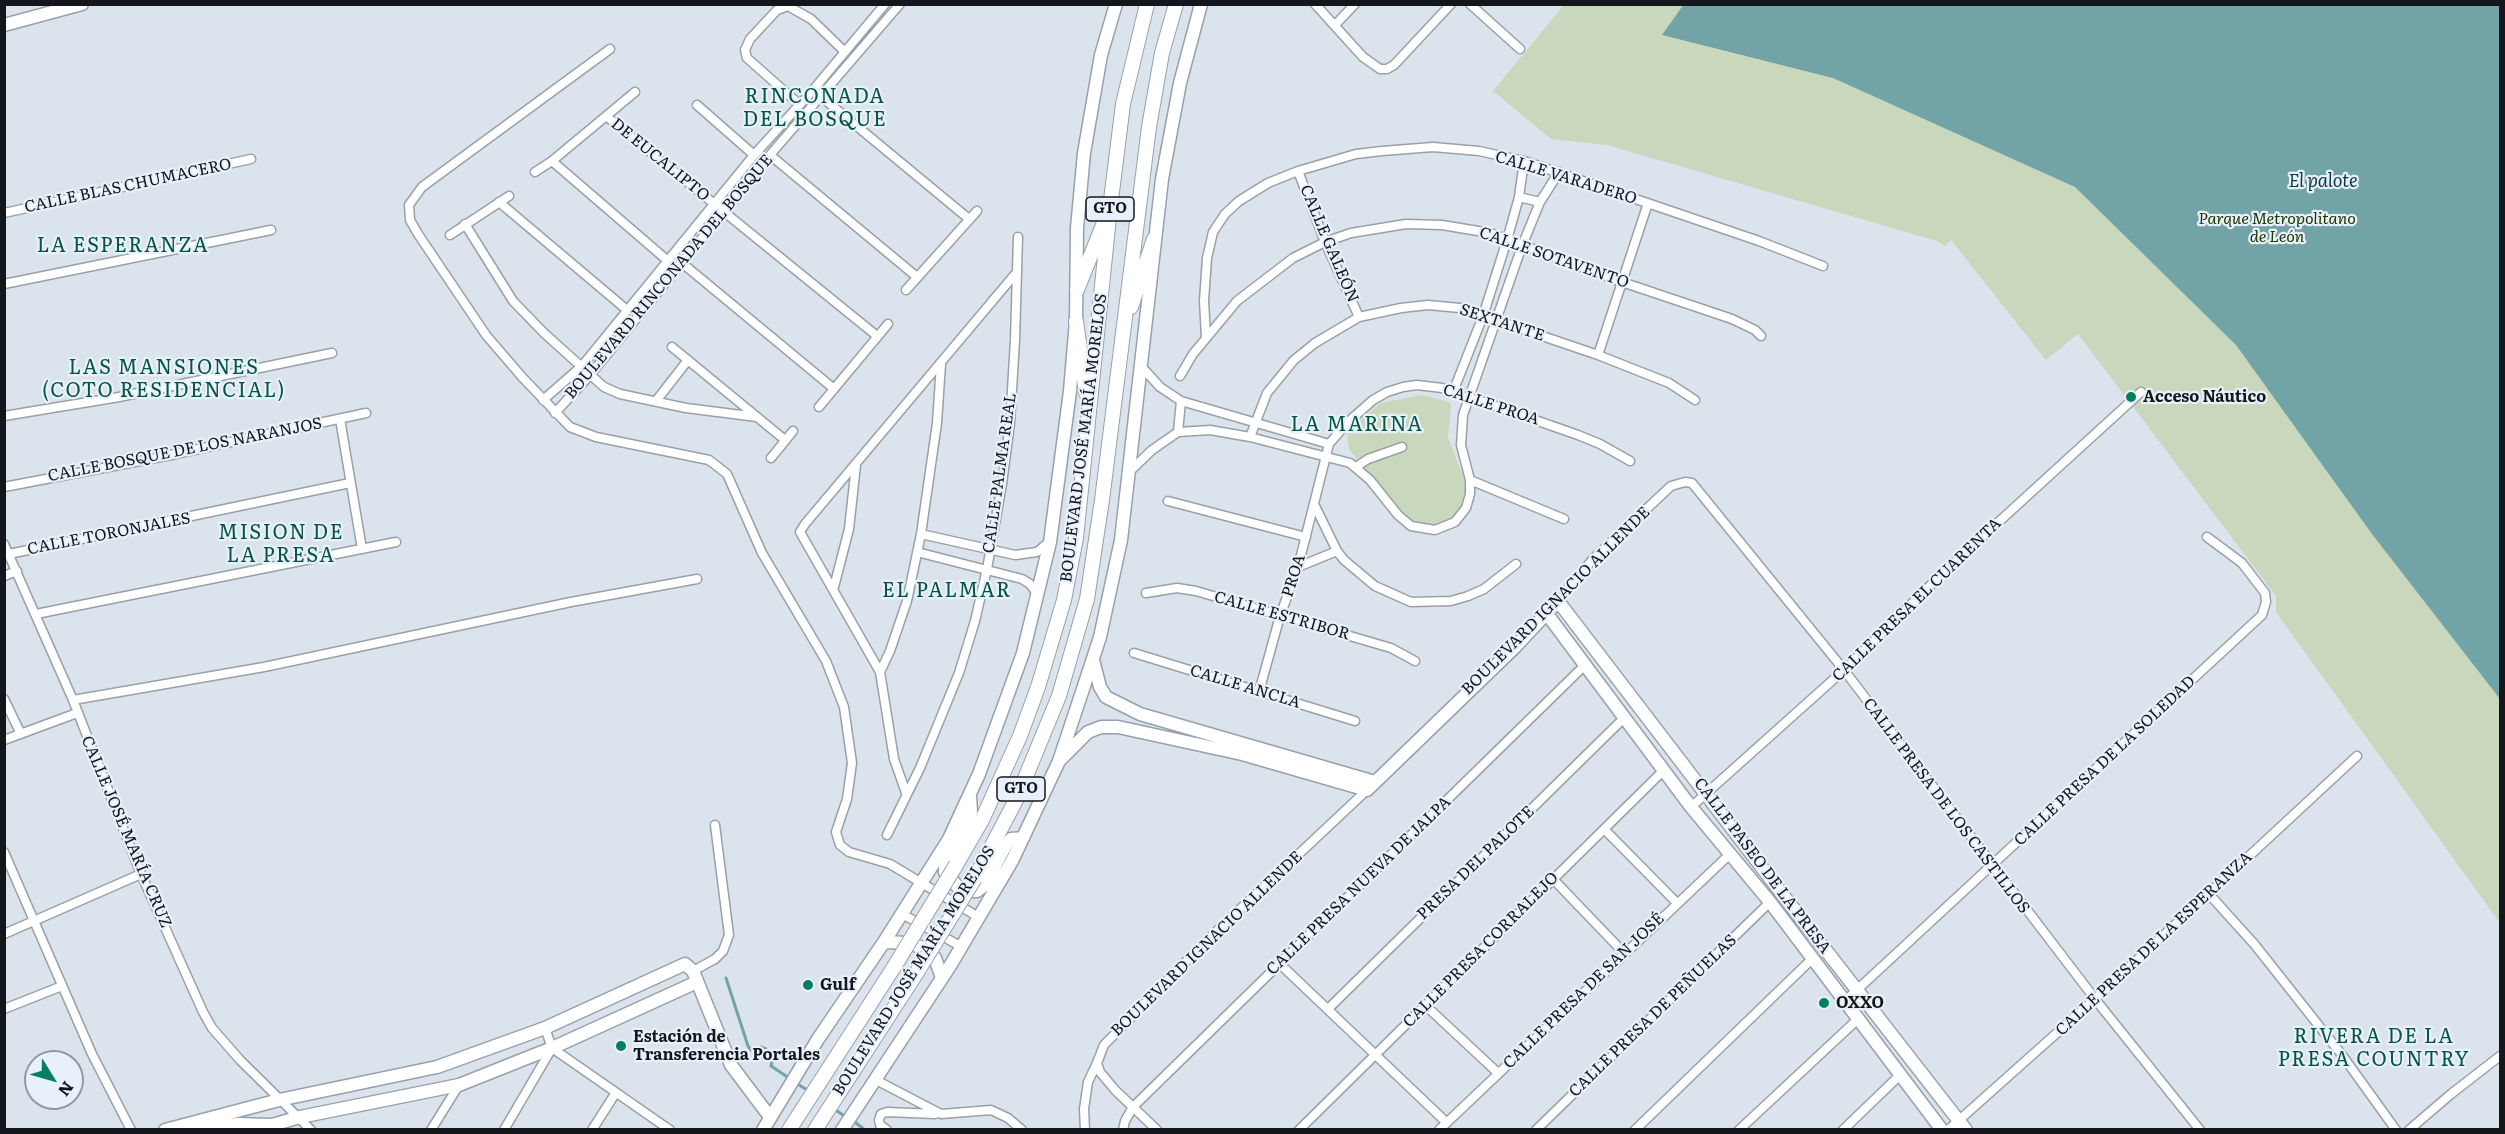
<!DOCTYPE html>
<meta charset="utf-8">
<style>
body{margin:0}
#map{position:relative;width:2505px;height:1134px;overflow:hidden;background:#dbe3ed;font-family:Literata,serif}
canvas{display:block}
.frame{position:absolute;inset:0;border:6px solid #13161a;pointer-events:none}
.north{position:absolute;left:24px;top:1050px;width:60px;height:60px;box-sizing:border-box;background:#e8f1fb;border:2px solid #9399a1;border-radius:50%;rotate:127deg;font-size:16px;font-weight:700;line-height:24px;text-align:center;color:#13161a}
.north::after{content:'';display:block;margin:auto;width:21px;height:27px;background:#03805f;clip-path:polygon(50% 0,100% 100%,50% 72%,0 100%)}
</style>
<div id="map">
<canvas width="2505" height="1134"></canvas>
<div class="frame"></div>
<div class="north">N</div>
</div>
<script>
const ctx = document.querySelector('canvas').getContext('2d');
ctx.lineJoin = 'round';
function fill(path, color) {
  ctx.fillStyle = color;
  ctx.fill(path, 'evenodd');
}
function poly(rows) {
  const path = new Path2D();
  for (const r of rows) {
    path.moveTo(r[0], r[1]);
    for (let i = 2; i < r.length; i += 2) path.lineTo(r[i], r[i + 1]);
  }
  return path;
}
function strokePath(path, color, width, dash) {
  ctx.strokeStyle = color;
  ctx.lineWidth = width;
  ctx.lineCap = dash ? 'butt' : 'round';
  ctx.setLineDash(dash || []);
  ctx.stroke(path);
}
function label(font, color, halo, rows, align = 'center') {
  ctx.font = font + ' Literata,serif';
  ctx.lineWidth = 4.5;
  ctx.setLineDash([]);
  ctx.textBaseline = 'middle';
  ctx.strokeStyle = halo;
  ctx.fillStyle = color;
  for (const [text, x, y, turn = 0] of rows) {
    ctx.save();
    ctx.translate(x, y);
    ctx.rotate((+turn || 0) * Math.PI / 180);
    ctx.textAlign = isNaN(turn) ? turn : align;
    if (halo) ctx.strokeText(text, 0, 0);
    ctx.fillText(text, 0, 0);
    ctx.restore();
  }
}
const green = poly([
 [1564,5,2500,5,2500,923,2276,612,2276,596,2078,334,2046,360,1951,240,1945,246,1937,241,1607,145,1551,139,1493,91],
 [1422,395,1449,402,1451,405,1448,438,1466,483,1466,497,1458,513,1448,522,1427,527,1408,521,1396,510,1349,449,1347,430,1381,403]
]);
const water = poly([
 [1684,4,2500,5,2500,699,2372,534,2236,345,2075,187,1833,78,1662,35]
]);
const stream = poly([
 [726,978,748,1046,751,1050,761,1047,766,1049,772,1062,771,1066,789,1078],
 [794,1082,809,1091],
 [834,1109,846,1117],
 [852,1120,865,1130]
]);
const street = poly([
 [1315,4,1363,57,1380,69,1387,69,1394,65,1451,4],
 [1470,4,1520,49],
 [1335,25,1355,4],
 [610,49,422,187,409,205,410,220,418,234,486,335,522,377,570,427,596,437,709,460,727,474,762,553,826,661,844,707,852,763,847,799,836,832,840,845,849,852,890,864,980,918],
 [818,94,969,219],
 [799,104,747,58,745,50,750,39,777,10,788,6,811,19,845,52],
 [697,105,754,155],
 [606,116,877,336],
 [770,155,917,277],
 [552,161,668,261],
 [1298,171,1325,242,1359,317],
 [535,172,552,161,635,92],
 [1519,197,1540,202],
 [499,202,627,310],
 [4,213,251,159],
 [465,224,513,301,544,333,604,387,620,394,686,408,757,417],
 [450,235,509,196],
 [682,263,833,388],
 [4,284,271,230],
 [906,290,977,211],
 [1206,337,1204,301,1207,258,1213,232,1225,214,1239,201,1268,183,1298,171,1356,154,1382,151,1433,147,1479,151,1524,161,1759,241,1823,266],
 [672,347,785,440],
 [1598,355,1648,203],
 [1141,366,1160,387,1181,401,1329,444],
 [1180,376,1193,354,1237,301,1293,258,1325,242,1351,233,1406,224,1442,225,1490,233,1622,282,1732,319,1755,330,1761,336],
 [1453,392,1483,316,1507,240,1519,197,1524,161],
 [543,400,582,366,754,155,813,90,885,4],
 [656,401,688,360],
 [819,407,888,324],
 [555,413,590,375,770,155,900,4],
 [4,416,119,397,332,353],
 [340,419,362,549],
 [1178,432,1181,401],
 [1250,437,1267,393,1294,360,1315,343,1359,317,1401,308,1428,305,1460,308,1598,355,1669,383,1695,400],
 [771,458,793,431],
 [1356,467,1368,459,1402,447],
 [1129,472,1152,450,1178,432,1210,430,1250,437,1350,463,1370,480,1398,515,1411,526,1435,530,1455,522,1466,508,1470,494,1470,480,1461,445,1463,415,1522,246,1540,202,1559,172],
 [1470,480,1564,519],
 [4,487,166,456,366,413],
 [1168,501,1306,537],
 [1315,506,1337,551,1344,560,1375,586,1411,602,1451,601,1468,596,1484,589,1516,564],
 [921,534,1015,555,1037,552,1049,542],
 [4,544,73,700,141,874,203,1012,212,1028,240,1060,311,1130],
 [917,552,1022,579,1030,584,1038,595],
 [9,554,350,483],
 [1298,567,1337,551],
 [4,576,17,571],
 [834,587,849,529,856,465],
 [1146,593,1177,588,1196,591,1391,648,1415,661],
 [1558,601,1593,559,1671,486,1685,482,1692,483,1844,670,2095,999,2200,1130],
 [36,614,396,542],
 [1134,653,1355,721],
 [880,672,890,651,907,601,921,534,937,423,941,364],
 [1259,692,1280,616,1298,567,1329,444,1348,422,1373,400,1387,392,1403,387,1417,385,1442,388,1469,399,1481,401,1578,435,1600,444,1630,461],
 [4,699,21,734],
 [73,700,264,667,571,602,697,579],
 [4,740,77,713],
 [906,793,894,759,880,672,800,532,805,524,1016,273],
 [1691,807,1844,670,1946,570,2141,392],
 [1604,829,1677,903],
 [887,835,920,768,959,673,975,621,987,569,1002,484,1010,423,1015,340,1018,237],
 [4,852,92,1054,131,1130],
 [1553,879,1624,953],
 [2209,894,2255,945,2342,1055,2396,1130],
 [902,914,962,947],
 [4,934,141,874],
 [1280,964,1446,1122],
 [693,971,715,959,723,951,729,935,715,825],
 [1845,1001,2262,615,2266,602,2265,593,2242,563,2207,537],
 [1425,1005,1498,1073],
 [1329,1008,1624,718],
 [4,1009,62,986],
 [545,1028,552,1048],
 [552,1048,670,1130],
 [874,1079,941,1114,991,1110,1008,1118,1022,1130],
 [431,1130,459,1085],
 [504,1130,552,1048],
 [592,1130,615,1094],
 [887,1130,880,1125,879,1120,881,1114,887,1112,935,1114],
 [1085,1130,1084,1109,1088,1082,1097,1063],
 [1123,1130,1125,1121,1133,1107,1585,665],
 [1157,1130,1115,1090,1100,1072,1097,1063,1104,1045,1203,944,1367,790],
 [1299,1130,1664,770],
 [1439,1130,1730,854],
 [1536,1130,1770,902],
 [1635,1130,1813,958],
 [1739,1130,1858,1019],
 [1843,1130,1901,1074],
 [1948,1130,2095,999,2357,756],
 [2409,1130,2451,1094,2500,1056]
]);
const secondary = poly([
 [4,25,82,4],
 [1547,614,1691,807,1770,902,1942,1130],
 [1093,660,1100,687,1106,697,1140,714,1375,782],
 [1059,761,1088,732,1101,727,1118,727,1242,754,1367,790,1516,646,1558,601,1786,899,1966,1130],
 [970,797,971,812,969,822,945,865,945,872,958,887,965,891,977,891,985,885,1007,843,1011,839,1023,838],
 [884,942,909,943,926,949,935,958,942,978],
 [165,1130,279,1100,437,1067,545,1028,685,964,693,971,731,1065,770,1117],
 [201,1130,238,1124,272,1125,300,1117,459,1085,552,1048,697,982],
 [763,1130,818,1039,884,942,949,839,979,774,1023,653,1050,542,1070,391,1076,321,1077,228,1084,153,1101,55,1116,4],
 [842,1130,950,966,1012,861,1059,761,1082,692,1100,637,1121,540,1162,179,1180,83,1201,4]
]);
const primary = poly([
 [1077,290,1105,220],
 [1131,307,1154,239],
 [1076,321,1086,393],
 [956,865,982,820,1020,736,1038,687,1064,600,1076,538,1110,208,1123,104,1147,4],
 [975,878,1017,798,1059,696,1087,599,1102,500,1149,127,1162,53,1176,4],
 [789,1130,894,967],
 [815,1130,914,977]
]);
const primaryBridge = poly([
 [894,967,956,865],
 [914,977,975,878]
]);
const markers = [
 [2131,397,6,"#03805f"],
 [808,985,6,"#03805f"],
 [1824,1003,6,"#03805f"],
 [621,1046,6,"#03805f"]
];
const shields = [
 [1110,209,48],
 [1021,789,48]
];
const shieldNames = [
 ["GTO",1110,209],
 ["GTO",1021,789]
];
const streetNames = [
 ["DE EUCALIPTO",660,160,39],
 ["CALLE VARADERO",1566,178,17],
 ["CALLE BLAS CHUMACERO",128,186,-12],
 ["CALLE GALEÓN",1329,244,67],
 ["CALLE SOTAVENTO",1554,258,19],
 ["BOULEVARD RINCONADA DEL BOSQUE",669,277,-50],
 ["SEXTANTE",1502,323,18],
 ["CALLE PROA",1491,405,18],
 ["BOULEVARD JOSÉ MARÍA MORELOS",1084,438,-83],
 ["CALLE BOSQUE DE LOS NARANJOS",185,450,-11],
 ["CALLE PALMA REAL",1000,473,-82],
 ["CALLE TORONJALES",109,534,-11],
 ["PROA",1294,576,-72],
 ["CALLE PRESA EL CUARENTA",1917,600,-44],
 ["BOULEVARD IGNACIO ALLENDE",1556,601,-45],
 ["CALLE ESTRIBOR",1282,616,16],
 ["CALLE ANCLA",1245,687,17],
 ["CALLE PRESA DE LA SOLEDAD",2105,761,-43],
 ["CALLE PRESA DE LOS CASTILLOS",1946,806,53],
 ["CALLE JOSÉ MARÍA CRUZ",126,832,67],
 ["PRESA DEL PALOTE",1476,863,-44],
 ["CALLE PASEO DE LA PRESA",1762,866,53],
 ["CALLE PRESA NUEVA DE JALPA",1359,886,-44],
 ["BOULEVARD IGNACIO ALLENDE",1207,944,-44],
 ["CALLE PRESA DE LA ESPERANZA",2154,944,-43],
 ["CALLE PRESA CORRALEJO",1481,950,-45],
 ["BOULEVARD JOSÉ MARÍA MORELOS",914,971,-58],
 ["CALLE PRESA DE SAN JOSÉ",1584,991,-44],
 ["CALLE PRESA DE PEÑUELAS",1653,1016,-44]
];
const parkNames = [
 ["Parque Metropolitano",2277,219],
 ["de León",2277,237]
];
const poiNames = [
 ["Acceso Náutico",2143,397],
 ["Gulf",820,985],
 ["OXXO",1836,1003],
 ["Estación de",633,1037],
 ["Transferencia Portales",633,1055]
];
const waterNames = [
 ["El palote",2323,182]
];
const quarterNames = [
 ["RINCONADA",815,97],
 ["DEL BOSQUE",815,120],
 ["LA ESPERANZA",123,246],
 ["LAS MANSIONES",164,368],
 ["(COTO RESIDENCIAL)",164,391],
 ["LA MARINA",1357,425],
 ["MISION DE",281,533],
 ["LA PRESA",281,556],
 ["EL PALMAR",947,591],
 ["RIVERA DE LA",2374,1037],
 ["PRESA COUNTRY",2374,1060]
];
fill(green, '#c9d7bc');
fill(water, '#72a4a7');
strokePath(stream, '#72a4a7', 3);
strokePath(street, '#98a0a9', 11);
strokePath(secondary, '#98a0a9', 15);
strokePath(primary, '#98a0a9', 16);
strokePath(street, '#fff', 8);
strokePath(secondary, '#fff', 12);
strokePath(primary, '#fff', 14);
strokePath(primaryBridge, '#98a0a9', 16, []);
strokePath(primaryBridge, '#fff', 14);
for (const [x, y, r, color] of markers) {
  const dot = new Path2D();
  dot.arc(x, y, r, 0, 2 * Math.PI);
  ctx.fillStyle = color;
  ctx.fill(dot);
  strokePath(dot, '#e8f1fb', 2);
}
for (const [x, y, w] of shields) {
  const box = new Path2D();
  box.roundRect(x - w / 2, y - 12, w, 24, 4.5);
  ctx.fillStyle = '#e8f1fb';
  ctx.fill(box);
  strokePath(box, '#13161a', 1.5);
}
label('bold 15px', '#13161a', null, shieldNames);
label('16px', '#13161a', '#e8f1fb', streetNames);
label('italic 16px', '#213700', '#e8f1fb', parkNames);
label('bold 16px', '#13161a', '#e8f1fb', poiNames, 'left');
label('italic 18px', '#0c3c3f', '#e8f1fb', waterNames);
ctx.letterSpacing = '1.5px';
label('20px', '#05553f', '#e8f1fb', quarterNames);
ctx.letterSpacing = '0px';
</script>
